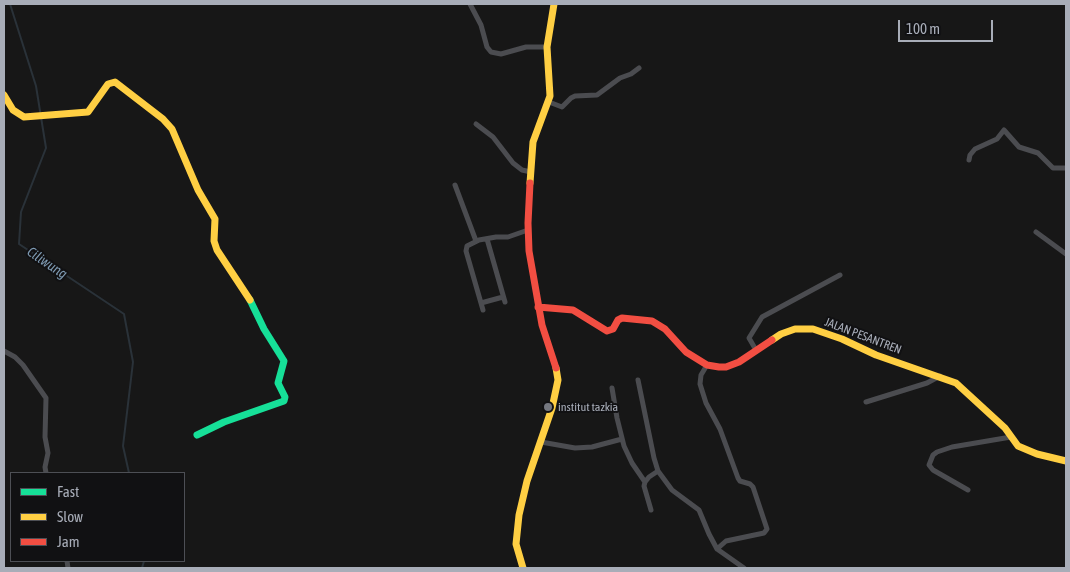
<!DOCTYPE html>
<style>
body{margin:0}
#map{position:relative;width:1070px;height:572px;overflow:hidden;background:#171717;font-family:"Asap Condensed",sans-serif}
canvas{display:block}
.frame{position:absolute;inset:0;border:5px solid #a8adb8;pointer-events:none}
.legend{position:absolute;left:10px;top:472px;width:175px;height:90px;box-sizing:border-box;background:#111113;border:1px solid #4d4f55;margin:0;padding:6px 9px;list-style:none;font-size:15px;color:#a8adb8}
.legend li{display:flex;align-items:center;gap:10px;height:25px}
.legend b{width:25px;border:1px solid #4d4f55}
.scale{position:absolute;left:898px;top:20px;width:95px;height:22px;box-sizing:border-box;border:2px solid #a8adb8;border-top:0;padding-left:6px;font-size:15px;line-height:18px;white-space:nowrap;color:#a8adb8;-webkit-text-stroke:4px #111113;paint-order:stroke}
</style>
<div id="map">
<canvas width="1070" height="572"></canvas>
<div class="frame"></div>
<ul class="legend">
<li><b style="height:6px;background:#16e098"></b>Fast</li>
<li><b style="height:6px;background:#ffcf43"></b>Slow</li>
<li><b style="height:6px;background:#f24e42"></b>Jam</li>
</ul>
<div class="scale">100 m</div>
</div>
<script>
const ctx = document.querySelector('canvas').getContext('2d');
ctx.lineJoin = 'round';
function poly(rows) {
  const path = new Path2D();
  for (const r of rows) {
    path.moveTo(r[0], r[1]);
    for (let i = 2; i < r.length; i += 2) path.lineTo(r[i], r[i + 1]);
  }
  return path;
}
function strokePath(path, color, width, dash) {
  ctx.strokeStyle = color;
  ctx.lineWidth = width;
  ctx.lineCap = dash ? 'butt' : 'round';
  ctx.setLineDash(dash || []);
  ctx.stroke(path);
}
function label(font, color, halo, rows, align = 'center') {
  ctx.font = font + ' "Asap Condensed",sans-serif';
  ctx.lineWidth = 4;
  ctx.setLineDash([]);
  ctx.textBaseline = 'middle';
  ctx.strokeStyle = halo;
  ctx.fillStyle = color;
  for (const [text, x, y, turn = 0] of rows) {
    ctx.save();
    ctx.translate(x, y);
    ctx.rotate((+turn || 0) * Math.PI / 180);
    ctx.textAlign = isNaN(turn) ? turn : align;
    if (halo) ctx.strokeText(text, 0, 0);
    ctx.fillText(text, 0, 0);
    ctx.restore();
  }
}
const stream = poly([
 [10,4,36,86,46,148,21,212,19,244,124,314,133,362,123,446,129,473],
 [142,568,144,561]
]);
const street = poly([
 [470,4,481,25,487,47,491,52,501,54,526,47,547,47],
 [549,102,562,107,571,98,575,96,597,95,620,78,631,74,639,68],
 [476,124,493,137,513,163,522,170,531,172],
 [969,160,970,155,975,149,997,139,1004,130,1019,147,1038,153,1053,168,1066,168],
 [455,185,476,241],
 [1036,232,1066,254],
 [487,239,505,302],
 [481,303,503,297],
 [483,310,466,251,467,246,479,240,496,237,508,237,528,230],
 [756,350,749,338,762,317,840,275],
 [4,351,15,357,23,365,46,398,45,437,48,453,45,467,46,473],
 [707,365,701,375,700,384,706,403,720,429,738,478,740,481,750,484,753,487,767,529,764,533,726,541,717,549,744,568],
 [638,380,654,458,658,471,672,490,699,510,709,534,717,549],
 [612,388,617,418,624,446,632,463,645,482],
 [866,402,927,383,940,376],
 [541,442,575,448,592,447,622,439],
 [968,490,933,470,929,465,933,455,937,452,952,447,1011,437],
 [651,510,644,486,645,482,649,477,658,471],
 [67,561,68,568]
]);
const fast = poly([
 [197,435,224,422,284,401,285,397,278,383,284,361,264,329,250,300]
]);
const slow = poly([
 [4,95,13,110,24,117,88,112,108,84,115,82,163,119,172,129,198,190,215,219,214,241,217,250,250,300],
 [530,183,533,142,550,96,547,47,554,4],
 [772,340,781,334,795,329,813,329,842,339,876,355,956,383,1005,428,1018,446,1037,454,1066,461],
 [523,568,516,544,519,515,527,481,552,408,558,380,556,368]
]);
const jam = poly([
 [530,183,528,223,529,251,542,325,556,368],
 [538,307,573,310,607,331,613,329,618,320,622,318,652,321,665,329,686,352,707,365,719,367,726,367,739,362,772,340]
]);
const markers = [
 [548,407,5,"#757880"]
];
const streetNames = [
 ["JALAN PESANTREN",863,336,21]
];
const poiNames = [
 ["institut tazkia",558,407]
];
const waterNames = [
 ["Ciliwung",47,263,34]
];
strokePath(stream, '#2a3239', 2);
strokePath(street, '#4b4c50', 5);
strokePath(fast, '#16e098', 7);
strokePath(slow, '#ffcf43', 7);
strokePath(jam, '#f24e42', 7);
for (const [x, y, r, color] of markers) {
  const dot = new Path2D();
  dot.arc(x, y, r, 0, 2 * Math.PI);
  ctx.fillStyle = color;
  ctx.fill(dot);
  strokePath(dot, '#111113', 2);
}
label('12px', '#a8adb8', '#111113', streetNames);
label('12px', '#a8adb8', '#111113', poiNames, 'left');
label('italic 14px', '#7f9bb3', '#111113', waterNames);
</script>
